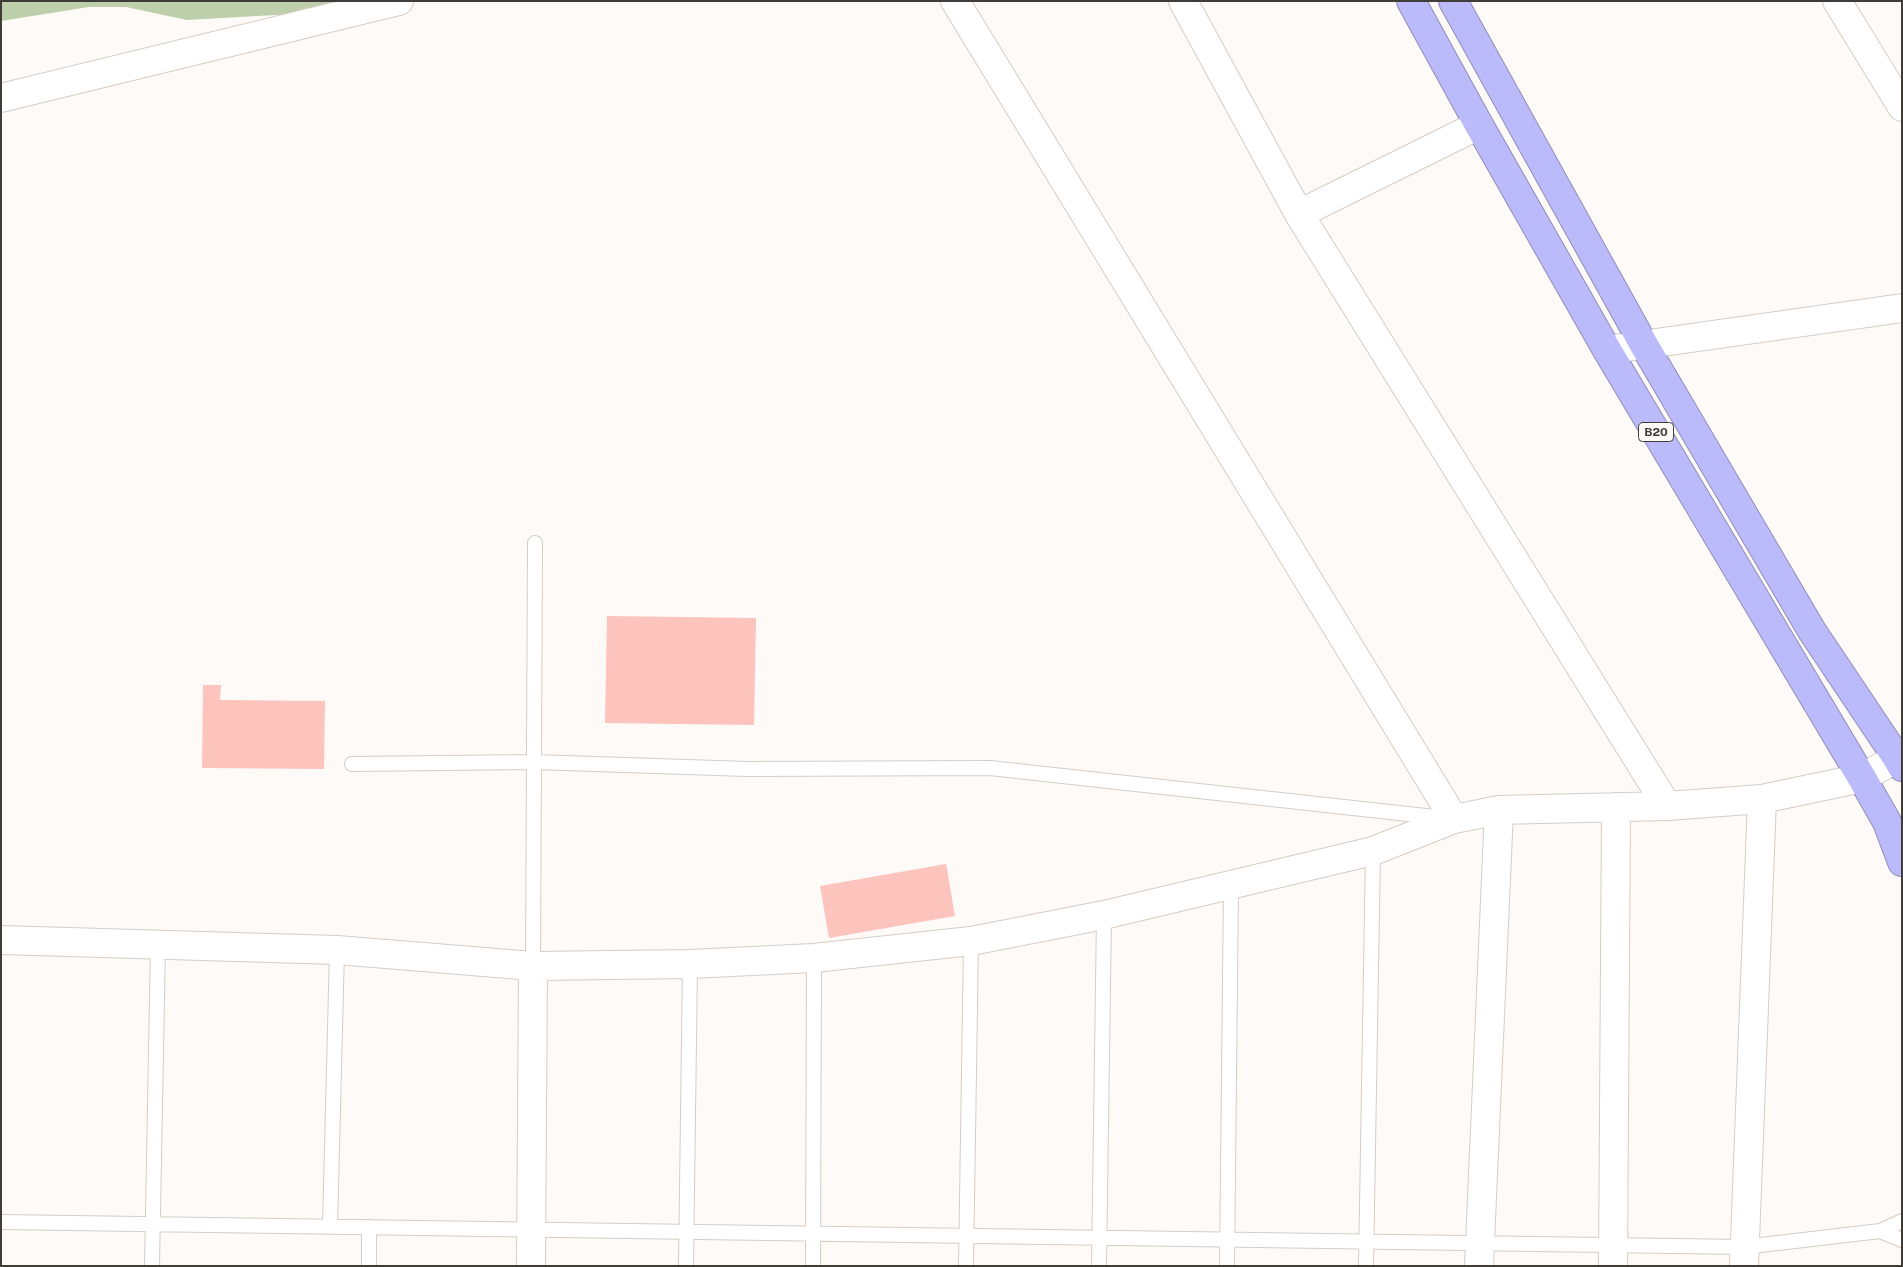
<!DOCTYPE html>
<style>
body{margin:0}
#map{position:relative;width:1903px;height:1267px;overflow:hidden;background:#fefaf7;font-family:"Public Sans",sans-serif}
canvas{display:block}
.frame{position:absolute;inset:0;border:2px solid #403c38;pointer-events:none}
</style>
<div id="map">
<canvas width="1903" height="1267"></canvas>
<div class="frame"></div>
</div>
<script>
const ctx = document.querySelector('canvas').getContext('2d');
ctx.lineJoin = 'round';
function fill(path, color) {
  ctx.fillStyle = color;
  ctx.fill(path, 'evenodd');
}
function poly(rows) {
  const path = new Path2D();
  for (const r of rows) {
    path.moveTo(r[0], r[1]);
    for (let i = 2; i < r.length; i += 2) path.lineTo(r[i], r[i + 1]);
  }
  return path;
}
function strokePath(path, color, width, dash) {
  ctx.strokeStyle = color;
  ctx.lineWidth = width;
  ctx.lineCap = dash ? 'butt' : 'round';
  ctx.setLineDash(dash || []);
  ctx.stroke(path);
}
function label(font, color, halo, rows, align = 'center') {
  ctx.font = font + ' "Public Sans",sans-serif';
  ctx.lineWidth = 4.5;
  ctx.setLineDash([]);
  ctx.textBaseline = 'middle';
  ctx.strokeStyle = halo;
  ctx.fillStyle = color;
  for (const [text, x, y, turn = 0] of rows) {
    ctx.save();
    ctx.translate(x, y);
    ctx.rotate((+turn || 0) * Math.PI / 180);
    ctx.textAlign = isNaN(turn) ? turn : align;
    if (halo) ctx.strokeText(text, 0, 0);
    ctx.fillText(text, 0, 0);
    ctx.restore();
  }
}
const green = poly([
 [1,1,336,1,333,6,311,13,187,20,126,7,89,7,1,21]
]);
const building = poly([
 [607,616,756,618,754,725,605,723],
 [203,685,221,685,220,700,325,701,324,769,202,768],
 [946,864,955,916,829,938,820,886]
]);
const lane = poly([
 [352,764,534,762,747,769,990,768,1444,818],
 [533,966,535,543],
 [1,1222,1744,1247,1880,1231,1902,1221],
 [330,1227,337,950],
 [1880,1231,1902,1240],
 [152,1266,158,944],
 [369,1266,369,1227],
 [686,1266,690,964],
 [813,1266,814,958],
 [966,1266,971,941],
 [1099,1266,1104,915],
 [1227,1266,1231,886],
 [1366,1266,1373,851]
]);
const street = poly([
 [955,1,1454,819],
 [1183,1,1299,214,1667,806],
 [1837,1,1902,107],
 [1,98,399,1],
 [1299,214,1479,125],
 [1607,350,1902,308],
 [1,940,337,950,533,966,690,964,814,958,971,941,1104,915,1373,851,1454,819,1499,810,1667,806,1762,799,1862,778,1897,758],
 [531,1266,533,966],
 [1479,1266,1499,810],
 [1613,1266,1616,807],
 [1744,1266,1762,799]
]);
const highway = poly([
 [1411,1,1479,125,1607,350,1862,778,1887,822,1902,862],
 [1453,1,1644,345,1812,631,1897,758,1902,767]
]);
const shields = [
 [1656,432,35]
];
const shieldNames = [
 ["B20",1656,432]
];
fill(green, '#becfac');
fill(building, '#fdc3bd');
strokePath(lane, '#d6cdc4', 16);
strokePath(street, '#d6cdc4', 30);
strokePath(highway, '#908eb7', 30);
strokePath(lane, '#fff', 14);
strokePath(street, '#fff', 28);
strokePath(highway, '#bbbafb', 28);
for (const [x, y, w] of shields) {
  const box = new Path2D();
  box.roundRect(x - w / 2, y - 9.5, w, 19, 4);
  ctx.fillStyle = '#fefaf7';
  ctx.fill(box);
  strokePath(box, '#403c38', 1);
}
label('bold 12px', '#403c38', null, shieldNames);
</script>
